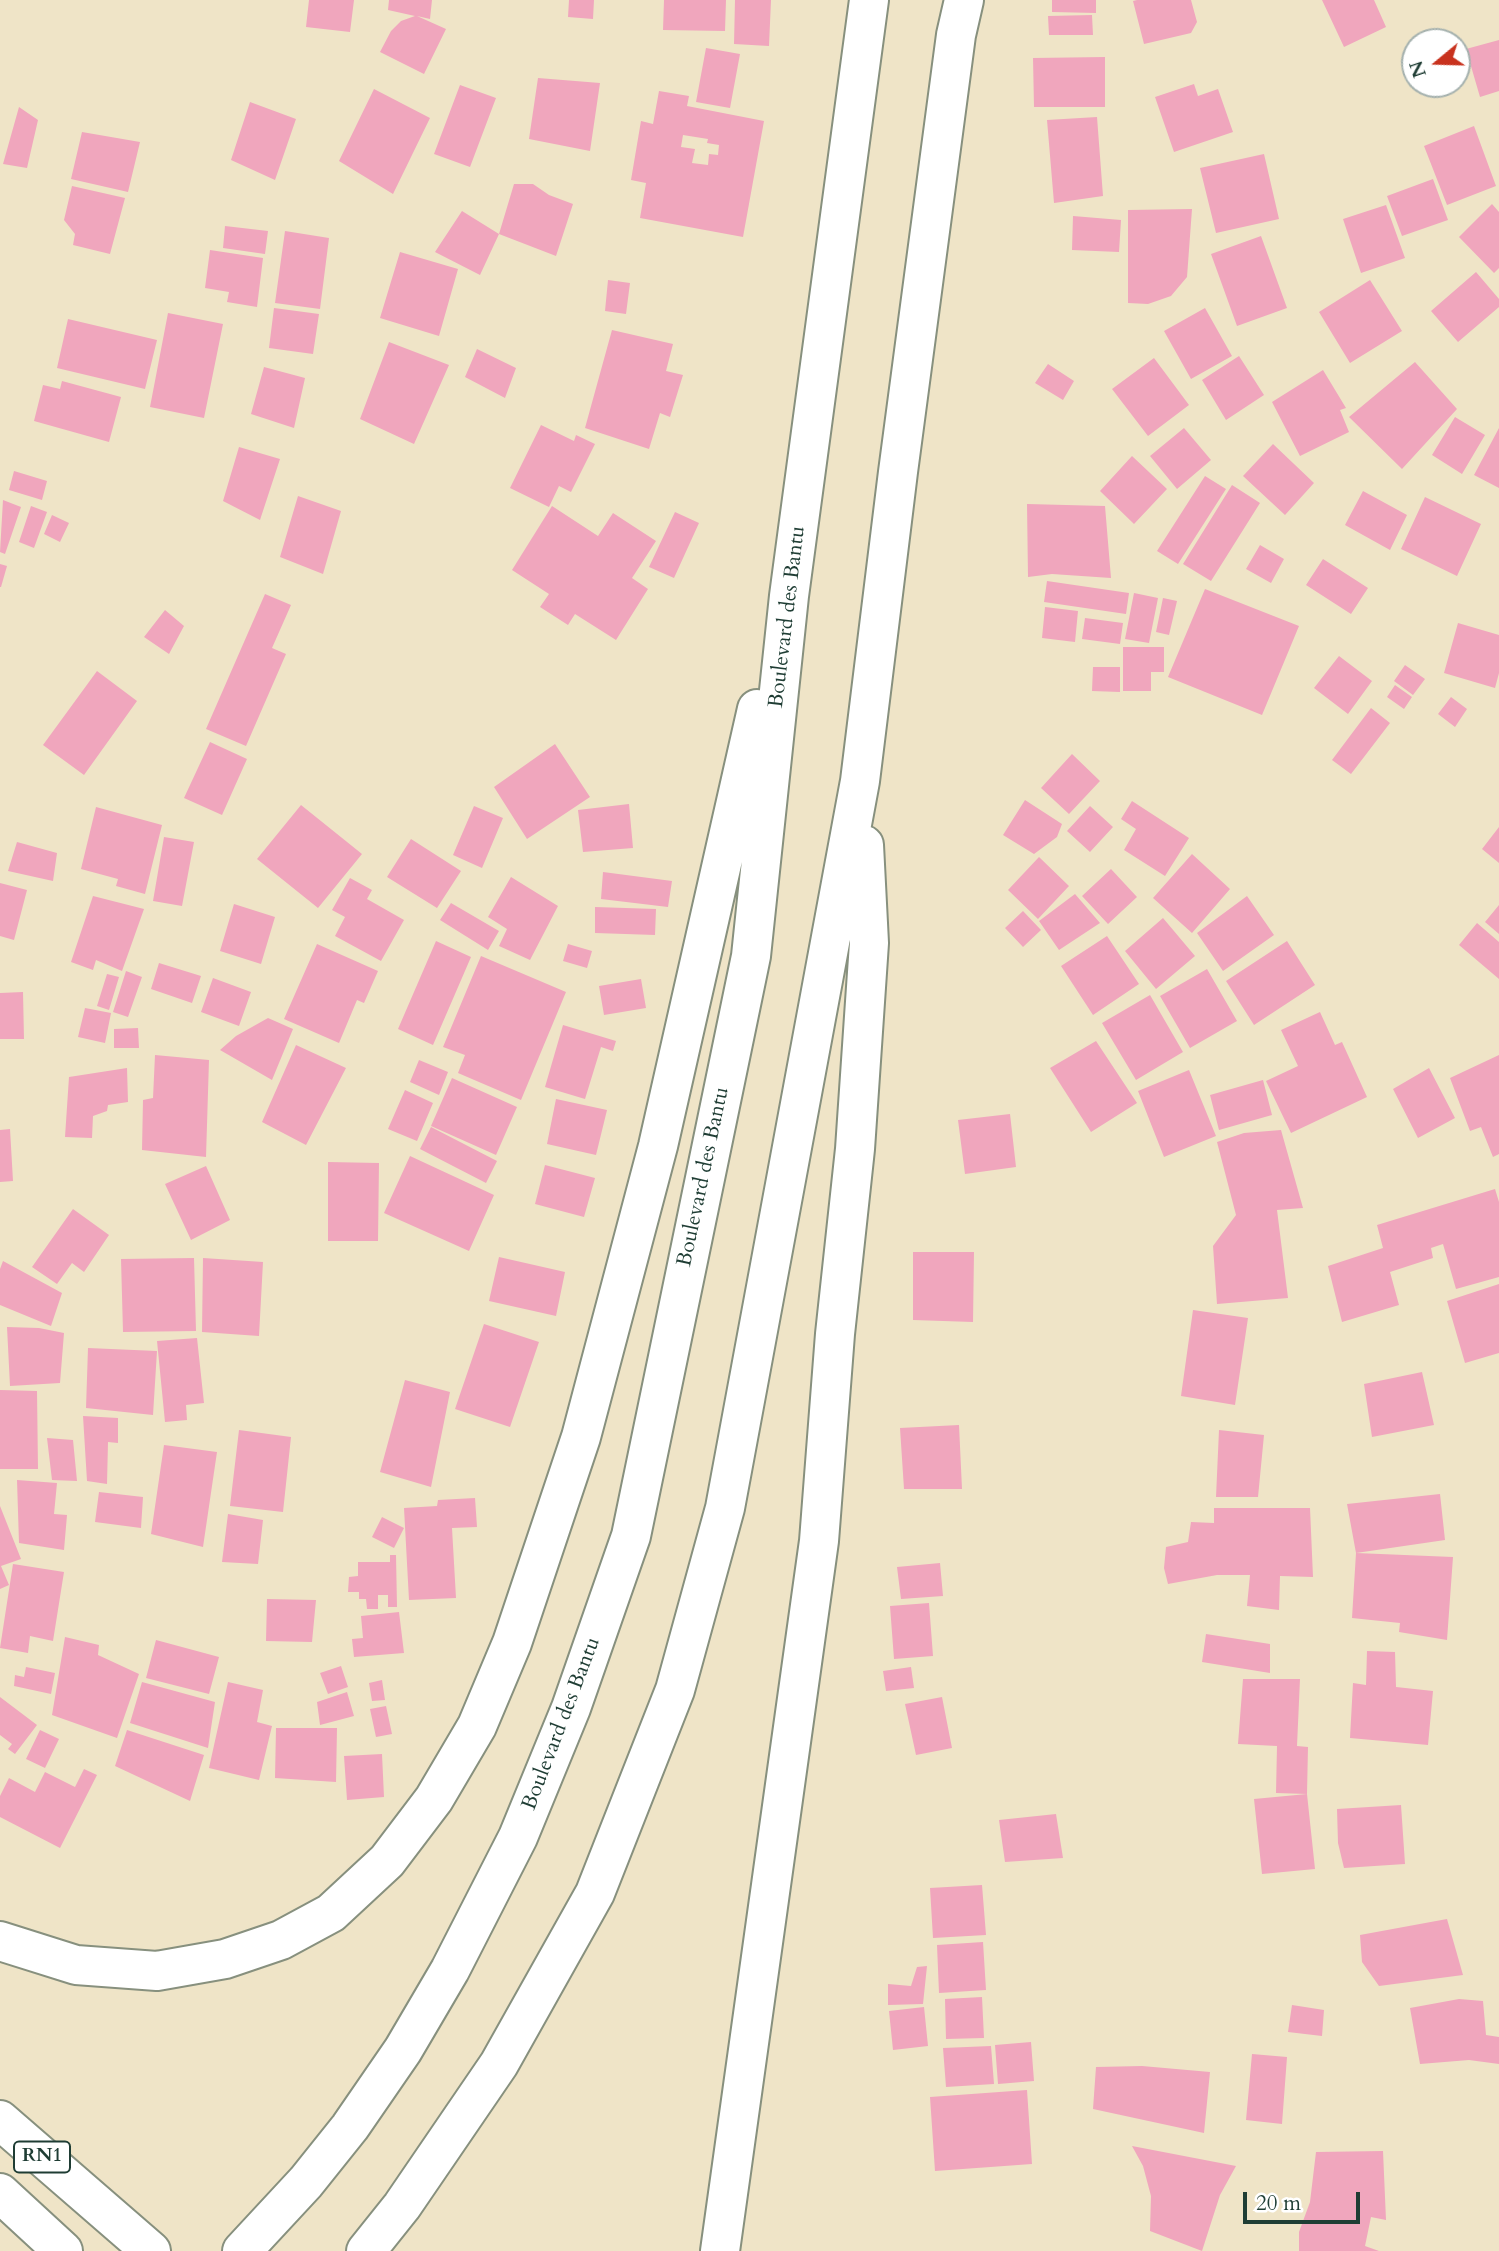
<!DOCTYPE html>
<style>
body{margin:0}
#map{position:relative;width:1499px;height:2251px;overflow:hidden;background:#efe4c7;font-family:Cardo,serif}
canvas{display:block}
.north{position:absolute;left:1401px;top:28px;width:70px;height:70px;box-sizing:border-box;background:#fff;border:2px solid #a5b1ae;border-radius:50%;rotate:251deg;font-size:19px;font-weight:700;line-height:28px;text-align:center;color:#1f3d34}
.north::after{content:'';display:block;margin:auto;width:24px;height:32px;background:#c8321e;clip-path:polygon(50% 0,100% 100%,50% 72%,0 100%)}
.scale{position:absolute;left:1243px;top:2192px;width:117px;height:32px;box-sizing:border-box;border:4px solid #1f3d34;border-top:0;padding-left:9px;font-size:21px;line-height:24px;white-space:nowrap;color:#1f3d34;-webkit-text-stroke:5px #fff;paint-order:stroke}
</style>
<div id="map">
<canvas width="1499" height="2251"></canvas>
<div class="north">N</div>
<div class="scale">20 m</div>
</div>
<script>
const ctx = document.querySelector('canvas').getContext('2d');
ctx.lineJoin = 'round';
function fill(path, color) {
  ctx.fillStyle = color;
  ctx.fill(path, 'evenodd');
}
function poly(rows) {
  const path = new Path2D();
  for (const r of rows) {
    path.moveTo(r[0], r[1]);
    for (let i = 2; i < r.length; i += 2) path.lineTo(r[i], r[i + 1]);
  }
  return path;
}
function strokePath(path, color, width, dash) {
  ctx.strokeStyle = color;
  ctx.lineWidth = width;
  ctx.lineCap = dash ? 'butt' : 'round';
  ctx.setLineDash(dash || []);
  ctx.stroke(path);
}
function label(font, color, halo, rows, align = 'center') {
  ctx.font = font + ' Cardo,serif';
  ctx.lineWidth = 5;
  ctx.setLineDash([]);
  ctx.textBaseline = 'middle';
  ctx.strokeStyle = halo;
  ctx.fillStyle = color;
  for (const [text, x, y, turn = 0] of rows) {
    ctx.save();
    ctx.translate(x, y);
    ctx.rotate((+turn || 0) * Math.PI / 180);
    ctx.textAlign = isNaN(turn) ? turn : align;
    if (halo) ctx.strokeText(text, 0, 0);
    ctx.fillText(text, 0, 0);
    ctx.restore();
  }
}
const building = poly([
 [309,0,354,0,350,32,306,27],
 [389,0,432,0,430,19,417,16,446,29,424,74,380,52,391,31,401,21,415,16,388,10],
 [569,0,594,0,593,19,568,17],
 [664,0,726,0,725,31,663,30],
 [735,0,771,0,769,46,734,44],
 [1052,0,1096,0,1096,13,1052,12],
 [1137,0,1191,0,1197,22,1191,33,1144,44,1133,1],
 [1322,0,1374,0,1386,27,1344,47],
 [1092,15,1093,35,1049,35,1048,16],
 [1499,40,1499,91,1480,97,1466,49],
 [706,48,740,54,730,108,696,102],
 [1105,57,1105,107,1034,107,1033,58],
 [538,78,600,83,590,151,529,139],
 [1194,84,1198,96,1218,89,1233,132,1174,152,1155,97],
 [460,85,496,98,470,167,434,154],
 [374,89,430,118,393,194,339,161],
 [659,91,689,96,687,106,764,121,743,237,640,218,646,183,631,180,641,121,653,124],
 [683,135,708,139,707,143,719,145,718,155,709,154,708,165,692,163,695,149,681,147],
 [250,102,296,119,275,180,231,160],
 [19,107,38,120,27,168,3,164],
 [1097,117,1103,196,1054,203,1047,120],
 [1474,126,1496,186,1447,205,1424,146],
 [82,132,140,142,128,192,71,179],
 [1264,154,1279,219,1216,233,1200,168],
 [1433,179,1448,220,1402,236,1387,196],
 [514,184,533,184,549,195,573,204,556,256,499,234],
 [72,186,125,198,110,254,73,245,75,234,64,220],
 [1492,204,1499,212,1499,268,1494,273,1459,237],
 [1386,205,1405,258,1361,273,1343,219],
 [1192,209,1187,277,1171,296,1148,304,1128,303,1128,210],
 [462,211,499,234,480,275,435,252],
 [1073,216,1121,220,1119,252,1072,250],
 [225,226,268,231,265,254,223,248],
 [285,231,329,238,320,309,275,303],
 [1261,236,1287,308,1237,326,1211,254],
 [210,250,263,258,257,307,227,302,229,292,205,288],
 [400,252,458,269,439,336,380,318],
 [1476,272,1499,299,1499,307,1458,342,1431,311],
 [608,280,630,283,626,314,605,311],
 [1370,280,1402,331,1350,363,1319,312],
 [274,308,319,314,313,354,269,348],
 [1205,308,1232,356,1191,379,1164,331],
 [168,313,223,324,204,418,150,407],
 [68,319,157,340,145,389,57,368],
 [612,330,673,344,666,371,683,375,670,417,660,413,649,449,585,428],
 [389,342,449,365,414,444,360,419],
 [477,349,516,368,505,398,465,377],
 [1239,356,1264,395,1226,420,1202,380],
 [1154,358,1189,405,1148,436,1112,389],
 [1415,362,1457,409,1402,469,1349,417],
 [1048,364,1074,381,1063,400,1035,383],
 [264,367,305,378,294,428,251,414],
 [1323,370,1346,408,1340,410,1349,432,1300,456,1272,402],
 [62,381,121,397,109,442,34,421,43,385,60,389],
 [1455,417,1485,435,1462,474,1432,455],
 [541,425,574,441,576,435,595,444,571,492,559,486,549,507,510,488],
 [1184,428,1211,460,1177,489,1150,456],
 [1499,428,1499,488,1474,475],
 [1273,444,1314,483,1285,515,1243,476],
 [239,447,280,459,260,520,223,501],
 [1132,456,1167,489,1134,524,1100,491],
 [14,471,47,481,42,500,9,490],
 [1205,476,1226,489,1178,564,1157,551],
 [1232,485,1260,503,1211,581,1183,564],
 [1363,491,1407,515,1390,550,1345,525],
 [298,496,341,511,323,574,280,557],
 [1425,497,1481,524,1457,576,1401,549],
 [3,500,21,507,5,554,0,552],
 [1027,504,1105,506,1111,578,1052,574,1028,577],
 [31,506,47,512,34,548,19,542],
 [552,506,598,536,613,513,656,541,632,578,648,589,616,640,575,614,568,625,540,607,549,594,512,570],
 [675,512,699,523,674,578,649,567],
 [52,515,69,523,60,542,44,534],
 [1260,545,1284,559,1271,583,1246,569],
 [1323,559,1368,588,1351,614,1306,585],
 [0,564,7,566,1,587,0,587],
 [1047,581,1129,593,1126,614,1044,602],
 [1205,589,1299,626,1262,715,1168,677],
 [1134,593,1158,598,1149,643,1125,639],
 [265,594,291,605,272,648,286,654,246,746,206,729],
 [1163,598,1177,601,1169,635,1156,632],
 [1045,607,1078,611,1075,642,1042,638],
 [165,610,184,626,169,654,144,637],
 [1085,618,1123,623,1120,644,1082,639],
 [1458,623,1499,635,1499,673,1495,688,1444,673],
 [1123,647,1164,647,1164,672,1151,672,1151,691,1123,691],
 [1339,656,1372,681,1348,714,1314,688],
 [1405,665,1425,679,1413,695,1394,681],
 [1093,667,1120,667,1120,692,1092,691],
 [97,671,137,701,84,775,43,745],
 [1395,685,1412,697,1404,709,1387,697],
 [1451,697,1467,709,1455,727,1438,714],
 [1371,708,1390,723,1351,774,1332,760],
 [210,742,247,759,222,815,184,798],
 [555,744,590,797,527,839,494,787],
 [1072,754,1100,781,1069,814,1041,788],
 [1025,800,1062,824,1057,837,1034,854,1003,835],
 [1132,801,1189,838,1165,876,1124,850,1136,829,1121,819],
 [629,804,633,848,583,852,578,810],
 [301,805,362,854,318,908,257,859],
 [474,806,503,818,482,868,453,855],
 [1090,806,1113,827,1090,852,1067,831],
 [96,807,162,825,145,894,116,886,118,879,81,869],
 [1499,827,1499,863,1482,849],
 [164,837,194,842,182,906,153,901],
 [411,839,461,871,437,908,387,877],
 [17,842,57,853,53,881,8,871],
 [1192,854,1230,889,1192,933,1153,898],
 [1039,857,1069,886,1038,919,1008,890],
 [1111,869,1137,897,1108,924,1082,896],
 [603,872,672,881,668,907,601,899],
 [511,877,558,906,530,960,499,946,507,929,488,917],
 [350,878,372,890,367,899,404,920,381,961,335,936,345,917,332,910],
 [0,883,27,890,14,940,0,936],
 [1075,894,1100,923,1059,950,1039,921],
 [93,896,144,909,122,971,96,960,93,970,71,962],
 [1247,896,1274,935,1223,971,1197,933],
 [451,903,499,931,488,950,440,920],
 [234,904,275,917,261,964,220,951],
 [1499,905,1499,934,1485,922],
 [595,907,656,909,655,935,595,933],
 [1023,911,1041,930,1023,947,1005,928],
 [1163,918,1195,956,1156,989,1125,951],
 [1477,923,1499,942,1499,979,1459,945],
 [1107,936,1139,984,1093,1015,1061,966],
 [436,941,471,957,433,1045,398,1029],
 [1287,941,1315,985,1254,1025,1226,981],
 [317,944,378,971,364,1003,357,1000,339,1043,284,1019],
 [568,944,592,951,587,968,563,961],
 [481,956,566,992,521,1100,458,1073,465,1055,443,1047],
 [159,963,201,976,192,1003,151,989],
 [1207,969,1237,1021,1190,1048,1160,996],
 [126,971,142,977,128,1017,113,1012],
 [107,974,119,977,109,1010,97,1006],
 [213,978,251,992,239,1026,201,1012],
 [641,979,646,1008,604,1015,599,986],
 [23,992,24,1039,0,1039,0,993],
 [1150,995,1183,1052,1136,1080,1102,1023],
 [85,1008,111,1013,105,1043,78,1037],
 [1320,1012,1335,1045,1342,1042,1367,1097,1291,1133,1266,1081,1298,1066,1281,1030],
 [268,1018,293,1029,272,1080,220,1050,236,1036],
 [563,1025,616,1041,613,1051,601,1047,585,1099,545,1087],
 [138,1028,139,1048,114,1048,114,1029],
 [1096,1041,1137,1103,1091,1132,1050,1068],
 [296,1045,346,1068,306,1145,262,1122],
 [155,1055,209,1060,206,1157,142,1150,143,1100,153,1098],
 [1499,1055,1499,1154,1493,1157,1481,1127,1470,1131,1450,1078],
 [419,1060,448,1072,439,1095,410,1082],
 [127,1068,128,1102,108,1105,107,1111,93,1116,92,1138,65,1137,69,1077],
 [1429,1068,1455,1118,1418,1138,1393,1089],
 [1189,1070,1216,1136,1164,1157,1138,1091],
 [452,1078,517,1107,496,1155,431,1126],
 [1263,1080,1272,1115,1219,1130,1210,1095],
 [405,1090,433,1103,417,1141,388,1129],
 [556,1099,607,1110,596,1155,547,1144],
 [1010,1114,1016,1167,965,1174,958,1120],
 [431,1127,497,1161,486,1183,420,1149],
 [10,1129,13,1181,0,1182,0,1130],
 [1281,1130,1303,1208,1277,1210,1288,1298,1217,1304,1213,1246,1236,1215,1217,1142,1244,1133],
 [410,1156,494,1195,469,1251,384,1213],
 [328,1162,379,1163,378,1241,328,1241],
 [545,1165,595,1178,584,1217,535,1204],
 [206,1166,230,1220,191,1240,165,1184],
 [1495,1189,1499,1202,1499,1277,1456,1289,1443,1244,1431,1248,1433,1258,1390,1272,1399,1305,1342,1322,1328,1266,1383,1248,1377,1225],
 [73,1209,109,1235,84,1272,72,1263,57,1284,32,1267],
 [913,1252,974,1252,973,1322,913,1320],
 [499,1257,565,1272,556,1316,489,1301],
 [194,1258,196,1331,123,1332,121,1259],
 [203,1258,263,1262,259,1336,202,1332],
 [3,1261,62,1293,51,1326,0,1305,0,1269],
 [1499,1284,1499,1353,1465,1363,1447,1301],
 [1193,1310,1248,1318,1235,1405,1181,1396],
 [484,1324,539,1342,510,1427,455,1409],
 [7,1327,39,1328,64,1333,60,1383,10,1386],
 [197,1338,204,1403,186,1405,187,1420,165,1422,157,1341],
 [88,1348,157,1351,153,1415,86,1408],
 [1422,1372,1434,1425,1372,1437,1364,1384],
 [405,1380,450,1392,431,1487,380,1472],
 [0,1390,37,1391,38,1469,0,1469],
 [83,1416,118,1418,118,1443,108,1442,107,1484,87,1481],
 [959,1425,962,1489,904,1489,900,1428],
 [239,1430,291,1437,283,1512,230,1506],
 [1219,1430,1264,1435,1258,1497,1216,1497],
 [47,1438,73,1440,77,1481,52,1480],
 [164,1445,217,1452,203,1547,151,1534],
 [17,1480,57,1483,54,1514,67,1515,64,1550,19,1543],
 [99,1492,143,1497,141,1528,95,1522],
 [1440,1494,1445,1540,1356,1553,1453,1557,1447,1640,1399,1632,1400,1623,1352,1618,1356,1553,1347,1504],
 [475,1498,477,1527,452,1528,456,1598,409,1600,404,1508,437,1506,438,1500],
 [0,1506,21,1559,1,1566,9,1585,0,1589],
 [1214,1508,1310,1508,1313,1577,1280,1576,1279,1610,1247,1606,1250,1575,1217,1575,1168,1584,1164,1568,1166,1547,1188,1542,1191,1522,1214,1523],
 [228,1514,263,1520,258,1564,222,1562],
 [382,1517,404,1528,394,1548,372,1537],
 [390,1555,396,1555,397,1607,388,1607,388,1595,378,1595,378,1609,367,1609,366,1599,359,1599,359,1592,348,1592,349,1577,358,1576,358,1562,390,1562],
 [940,1563,943,1596,901,1599,897,1567],
 [13,1564,64,1572,53,1641,30,1636,28,1653,0,1648],
 [267,1599,316,1600,312,1642,266,1641],
 [929,1603,933,1656,894,1659,890,1606],
 [399,1612,404,1653,354,1657,352,1639,363,1638,361,1616],
 [1206,1634,1270,1644,1270,1673,1202,1662],
 [65,1637,99,1645,98,1655,139,1674,117,1738,52,1715],
 [156,1640,219,1657,209,1694,146,1678],
 [1367,1651,1395,1652,1396,1687,1433,1691,1428,1745,1350,1738,1353,1683,1366,1685],
 [341,1666,348,1687,328,1694,320,1673],
 [26,1667,55,1673,51,1694,14,1686,15,1675,24,1677],
 [911,1667,914,1688,886,1691,883,1671],
 [1243,1679,1300,1679,1297,1746,1308,1747,1307,1794,1276,1793,1277,1746,1238,1744],
 [382,1680,385,1700,372,1701,369,1683],
 [142,1682,215,1702,208,1748,130,1723],
 [228,1682,263,1690,257,1722,272,1726,259,1780,209,1768],
 [347,1692,354,1716,320,1725,317,1702],
 [0,1697,37,1725,15,1754,8,1749,12,1744,0,1735],
 [942,1697,952,1748,916,1755,905,1704],
 [386,1706,392,1734,376,1737,370,1709],
 [276,1728,337,1728,336,1782,275,1778],
 [40,1730,59,1739,45,1768,26,1759],
 [127,1730,204,1755,190,1801,115,1766],
 [382,1754,384,1797,347,1800,344,1756],
 [84,1769,97,1775,60,1848,0,1817,0,1796,9,1778,35,1792,45,1772,75,1787],
 [1307,1794,1315,1869,1262,1874,1254,1799],
 [1401,1805,1405,1864,1344,1868,1338,1843,1337,1809],
 [1056,1814,1063,1858,1005,1862,999,1820],
 [982,1885,986,1935,933,1938,930,1888],
 [1447,1919,1463,1975,1379,1986,1362,1962,1360,1935],
 [983,1942,986,1990,939,1993,937,1945],
 [927,1966,923,2004,888,2005,888,1984,911,1986,917,1967],
 [982,1997,984,2038,946,2039,945,1999],
 [1459,1999,1483,2001,1486,2035,1499,2037,1499,2064,1469,2060,1420,2064,1410,2008],
 [1292,2005,1324,2010,1322,2036,1288,2032],
 [924,2007,928,2046,893,2050,889,2011],
 [1031,2042,1034,2081,998,2084,995,2045],
 [991,2046,994,2084,946,2087,943,2048],
 [1252,2054,1287,2057,1282,2124,1246,2120],
 [1142,2066,1210,2072,1204,2133,1093,2109,1096,2067],
 [1027,2090,1032,2164,935,2171,930,2097],
 [1132,2146,1236,2166,1220,2195,1202,2251,1150,2231,1151,2196,1143,2166],
 [1383,2151,1386,2220,1371,2217,1365,2246,1379,2251,1299,2251,1299,2232,1310,2202,1316,2152]
]);
const highway = poly([
 [0,1941,76,1965,157,1971,225,1959,281,1940,331,1913,387,1861,434,1799,477,1726,512,1643,581,1437,658,1146,757,709],
 [0,2120,151,2251],
 [0,2193,63,2251],
 [242,2251,306,2182,350,2127,403,2050,450,1970,518,1837,571,1708,631,1536,751,956,789,596,869,0],
 [366,2251,402,2206,499,2064,595,1893,675,1690,725,1508,860,781,898,472,956,35,964,0],
 [720,2251,819,1541,835,1334,855,1149,869,943,864,845]
]);
const shields = [
 [42,2157,56]
];
const shieldNames = [
 ["RN1",42,2157]
];
const streetNames = [
 ["Boulevard des Bantu",788,617,-83],
 ["Boulevard des Bantu",704,1177,-78],
 ["Boulevard des Bantu",562,1724,-69]
];
fill(building, '#f0a6bd');
strokePath(highway, '#87907e', 42);
strokePath(highway, '#fff', 38);
for (const [x, y, w] of shields) {
  const box = new Path2D();
  box.roundRect(x - w / 2, y - 15.5, w, 31, 5);
  ctx.fillStyle = '#fff';
  ctx.fill(box);
  strokePath(box, '#1f3d34', 2);
}
label('bold 19px', '#1f3d34', null, shieldNames);
label('21px', '#1f3d34', '#fff', streetNames);
</script>
